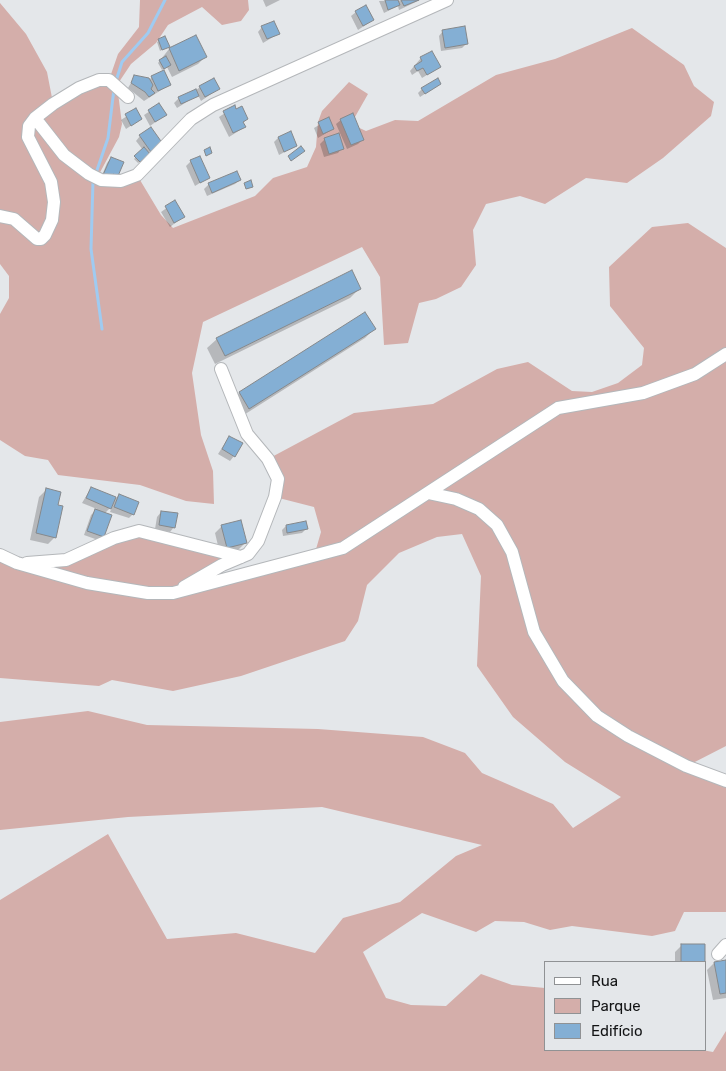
<!DOCTYPE html>
<meta charset="utf-8">
<style>
body{margin:0}
#map{position:relative;width:726px;height:1071px;overflow:hidden;background:#e4e7ea;font-family:Rubik,sans-serif}
canvas{display:block}
.legend{position:absolute;left:544px;top:961px;width:162px;height:90px;box-sizing:border-box;background:#e4e7ea;border:1px solid #909294;margin:0;padding:6px 9px;list-style:none;font-size:15px;color:#121314}
.legend li{display:flex;align-items:center;gap:10px;height:25px}
.legend b{width:25px;border:1px solid #909294}
</style>
<div id="map">
<canvas width="726" height="1071"></canvas>
<ul class="legend">
<li><b style="height:6px;background:#fff"></b>Rua</li>
<li><b style="height:14px;background:#d4aeaa"></b>Parque</li>
<li><b style="height:14px;background:#84afd4"></b>Edifício</li>
</ul>
</div>
<script>
const ctx = document.querySelector('canvas').getContext('2d');
ctx.lineJoin = 'round';
function fill(path, color) {
  ctx.fillStyle = color;
  ctx.fill(path, 'evenodd');
}
function poly(rows) {
  const path = new Path2D();
  for (const r of rows) {
    path.moveTo(r[0], r[1]);
    for (let i = 2; i < r.length; i += 2) path.lineTo(r[i], r[i + 1]);
  }
  return path;
}
function strokePath(path, color, width, dash) {
  ctx.strokeStyle = color;
  ctx.lineWidth = width;
  ctx.lineCap = dash ? 'butt' : 'round';
  ctx.setLineDash(dash || []);
  ctx.stroke(path);
}
const green = poly([
 [140,0,248,0,249,10,241,21,222,25,202,7,168,25,156,43,131,64,117,85,122,124,119,137,97,178,137,175,161,215,173,228,255,196,273,178,307,167,316,147,318,122,322,111,349,82,368,94,351,124,366,131,395,120,418,121,496,75,555,59,632,28,684,65,694,86,714,102,711,116,663,158,627,183,586,178,545,204,520,196,486,204,473,230,476,265,461,287,436,299,419,303,408,343,384,345,380,277,362,247,203,322,192,373,201,435,213,471,214,504,186,501,140,485,58,475,48,460,25,456,0,440,0,314,9,298,9,276,0,264,0,3,26,34,47,72,53,103,109,80,118,54,139,27],
 [688,223,726,248,726,746,687,766,726,781,726,912,684,912,675,931,652,936,572,926,550,930,524,922,495,921,476,932,422,913,363,952,386,998,411,1005,446,1006,481,974,512,985,545,988,545,1050,702,1050,713,1052,726,1031,726,1071,0,1071,0,900,108,834,167,939,236,933,315,953,343,918,400,902,456,856,482,845,322,807,128,817,0,830,0,722,88,711,147,725,318,729,423,737,465,753,482,773,553,804,573,828,621,797,565,762,513,717,477,666,481,576,462,534,437,537,399,553,367,585,358,621,345,641,241,676,173,691,112,680,99,686,0,678,0,555,17,563,66,560,139,531,241,557,175,592,314,556,321,532,314,507,275,497,268,459,354,413,433,404,497,369,528,362,572,391,592,392,618,383,642,365,644,348,610,306,609,267,652,227]
]);
const shadow = poly([
 [263,0,280,0,266,7],
 [420,0,399,10,398,6,384,13,379,1],
 [356,12,373,20,358,30,351,16],
 [262,27,278,34,263,43,258,32],
 [443,31,467,43,462,48,441,51,439,36],
 [196,37,205,57,198,64,172,77,167,67,162,70,158,63,169,49],
 [164,38,166,48,160,51,157,42],
 [421,58,440,67,422,78,418,71,412,75,410,71],
 [135,76,149,80,152,77,169,85,144,101,128,88],
 [440,84,420,97,418,93,422,89],
 [200,87,218,89,201,101,198,95,177,108,174,103,179,98,195,91],
 [159,105,165,115,150,126,144,115],
 [234,107,247,119,243,123,245,127,229,137,219,117],
 [136,110,141,119,126,129,121,120],
 [329,119,333,129,318,138,314,128],
 [341,120,363,139,358,144,347,149,336,124],
 [338,135,342,148,338,153,324,157,320,144,324,140],
 [140,136,157,148,138,163,134,159,143,150,136,141],
 [278,138,296,146,279,155,274,142],
 [111,158,117,175,100,180,107,163],
 [191,161,208,178,195,186,186,166],
 [240,180,235,184,207,196,204,189,209,184],
 [175,202,183,217,170,227,161,212],
 [359,289,350,298,215,364,207,348,217,339],
 [365,314,374,329,365,338,239,418,230,403,239,393],
 [229,437,234,456,230,461,218,454],
 [91,488,112,502,119,495,133,514,129,518,110,512,113,505,104,514,103,536,98,540,84,535,91,515,97,509,82,503],
 [46,490,56,506,55,537,48,544,30,540,39,497],
 [161,512,174,527,170,532,155,529,157,517],
 [222,526,246,542,239,549,220,554,215,533],
 [286,526,306,529,302,533,283,536,282,530],
 [682,945,704,945,704,962,675,962,675,952],
 [726,961,726,998,713,1000,707,970,714,963]
]);
const stream = poly([
 [116,81,122,62,148,33,165,0],
 [96,173,108,138,114,89],
 [93,181,91,249,102,329]
]);
const building = poly([
 [385,0,398,0,400,5,388,10,385,0],
 [401,0,419,0,404,6,401,0],
 [366,5,374,20,363,26,355,11,366,5],
 [274,21,280,34,267,39,261,26,274,21],
 [465,26,468,44,445,48,442,30,465,26],
 [196,35,207,57,179,71,169,48,196,35],
 [165,36,170,47,162,50,158,39,165,36],
 [432,51,441,67,427,75,423,68,417,71,414,66,422,61,420,57,432,51],
 [166,56,171,65,164,69,159,60,166,56],
 [164,70,171,85,158,91,151,76,164,70],
 [134,75,149,78,153,85,151,89,155,93,149,97,145,92,131,83,134,75],
 [214,78,220,89,205,97,199,86,214,78],
 [438,78,441,84,425,94,421,88,438,78],
 [196,89,199,96,181,104,178,97,196,89],
 [159,103,167,115,155,122,148,110,159,103],
 [235,105,236,109,242,106,248,119,243,122,246,127,233,133,223,111,235,105],
 [136,108,142,119,131,126,125,114,136,108],
 [353,113,364,140,351,145,340,119,353,113],
 [329,117,334,129,323,134,318,122,329,117],
 [151,127,163,144,151,152,139,135,151,127],
 [291,131,297,146,284,152,278,137,291,131],
 [339,133,344,149,329,154,324,138,339,133],
 [301,146,305,151,291,161,288,156,301,146],
 [144,147,150,154,140,162,134,156,144,147],
 [210,147,212,153,206,156,204,150,210,147],
 [200,156,210,178,200,183,190,160,200,156],
 [111,157,124,162,118,176,113,174,111,178,103,175,111,157],
 [237,171,241,180,212,193,208,183,237,171],
 [251,180,253,187,246,189,244,183,251,180],
 [175,200,185,217,174,223,165,206,175,200],
 [352,270,361,289,225,356,216,338,352,270],
 [365,312,376,329,249,409,239,392,365,312],
 [229,436,243,443,235,457,222,449,229,436],
 [91,487,116,497,111,509,86,498,91,487],
 [46,488,61,492,58,505,63,506,56,538,36,533,46,488],
 [119,494,139,502,134,515,114,507,119,494],
 [95,509,112,515,104,537,87,531,95,509],
 [161,511,178,513,175,528,159,525,161,511],
 [241,520,247,543,227,548,221,525,241,520],
 [306,521,308,529,287,533,286,525,306,521],
 [681,944,705,944,705,966,705,962,681,962,681,944],
 [726,960,726,993,720,994,714,962,726,960]
]);
const minor = poly([
 [35,118,64,155,89,174,101,180,121,181,137,175,191,119,213,105,447,0],
 [0,216,14,219,37,239,41,239,45,235,52,220,54,202,51,182,28,137,29,126,35,118,53,104,79,88,99,80,109,80,128,97],
 [428,493,456,499,479,509,497,525,512,552,534,632,563,681,597,716,628,736,686,766,726,781],
 [0,555,17,563,87,583,148,593,173,593,343,548,558,408,643,393,695,374,726,354],
 [27,563,66,560,114,538,139,531,241,557],
 [184,587,222,565,248,554,258,541,275,497,278,479,268,459,247,434,221,369],
 [718,954,726,945]
]);
fill(green, '#d4aeaa');
fill(shadow, '#0003');
strokePath(stream, '#9fcbf1', 3);
fill(building, '#84afd4');
strokePath(building, '#85888b', 1);
strokePath(minor, '#b4b7ba', 14);
strokePath(minor, '#fff', 12);
</script>
